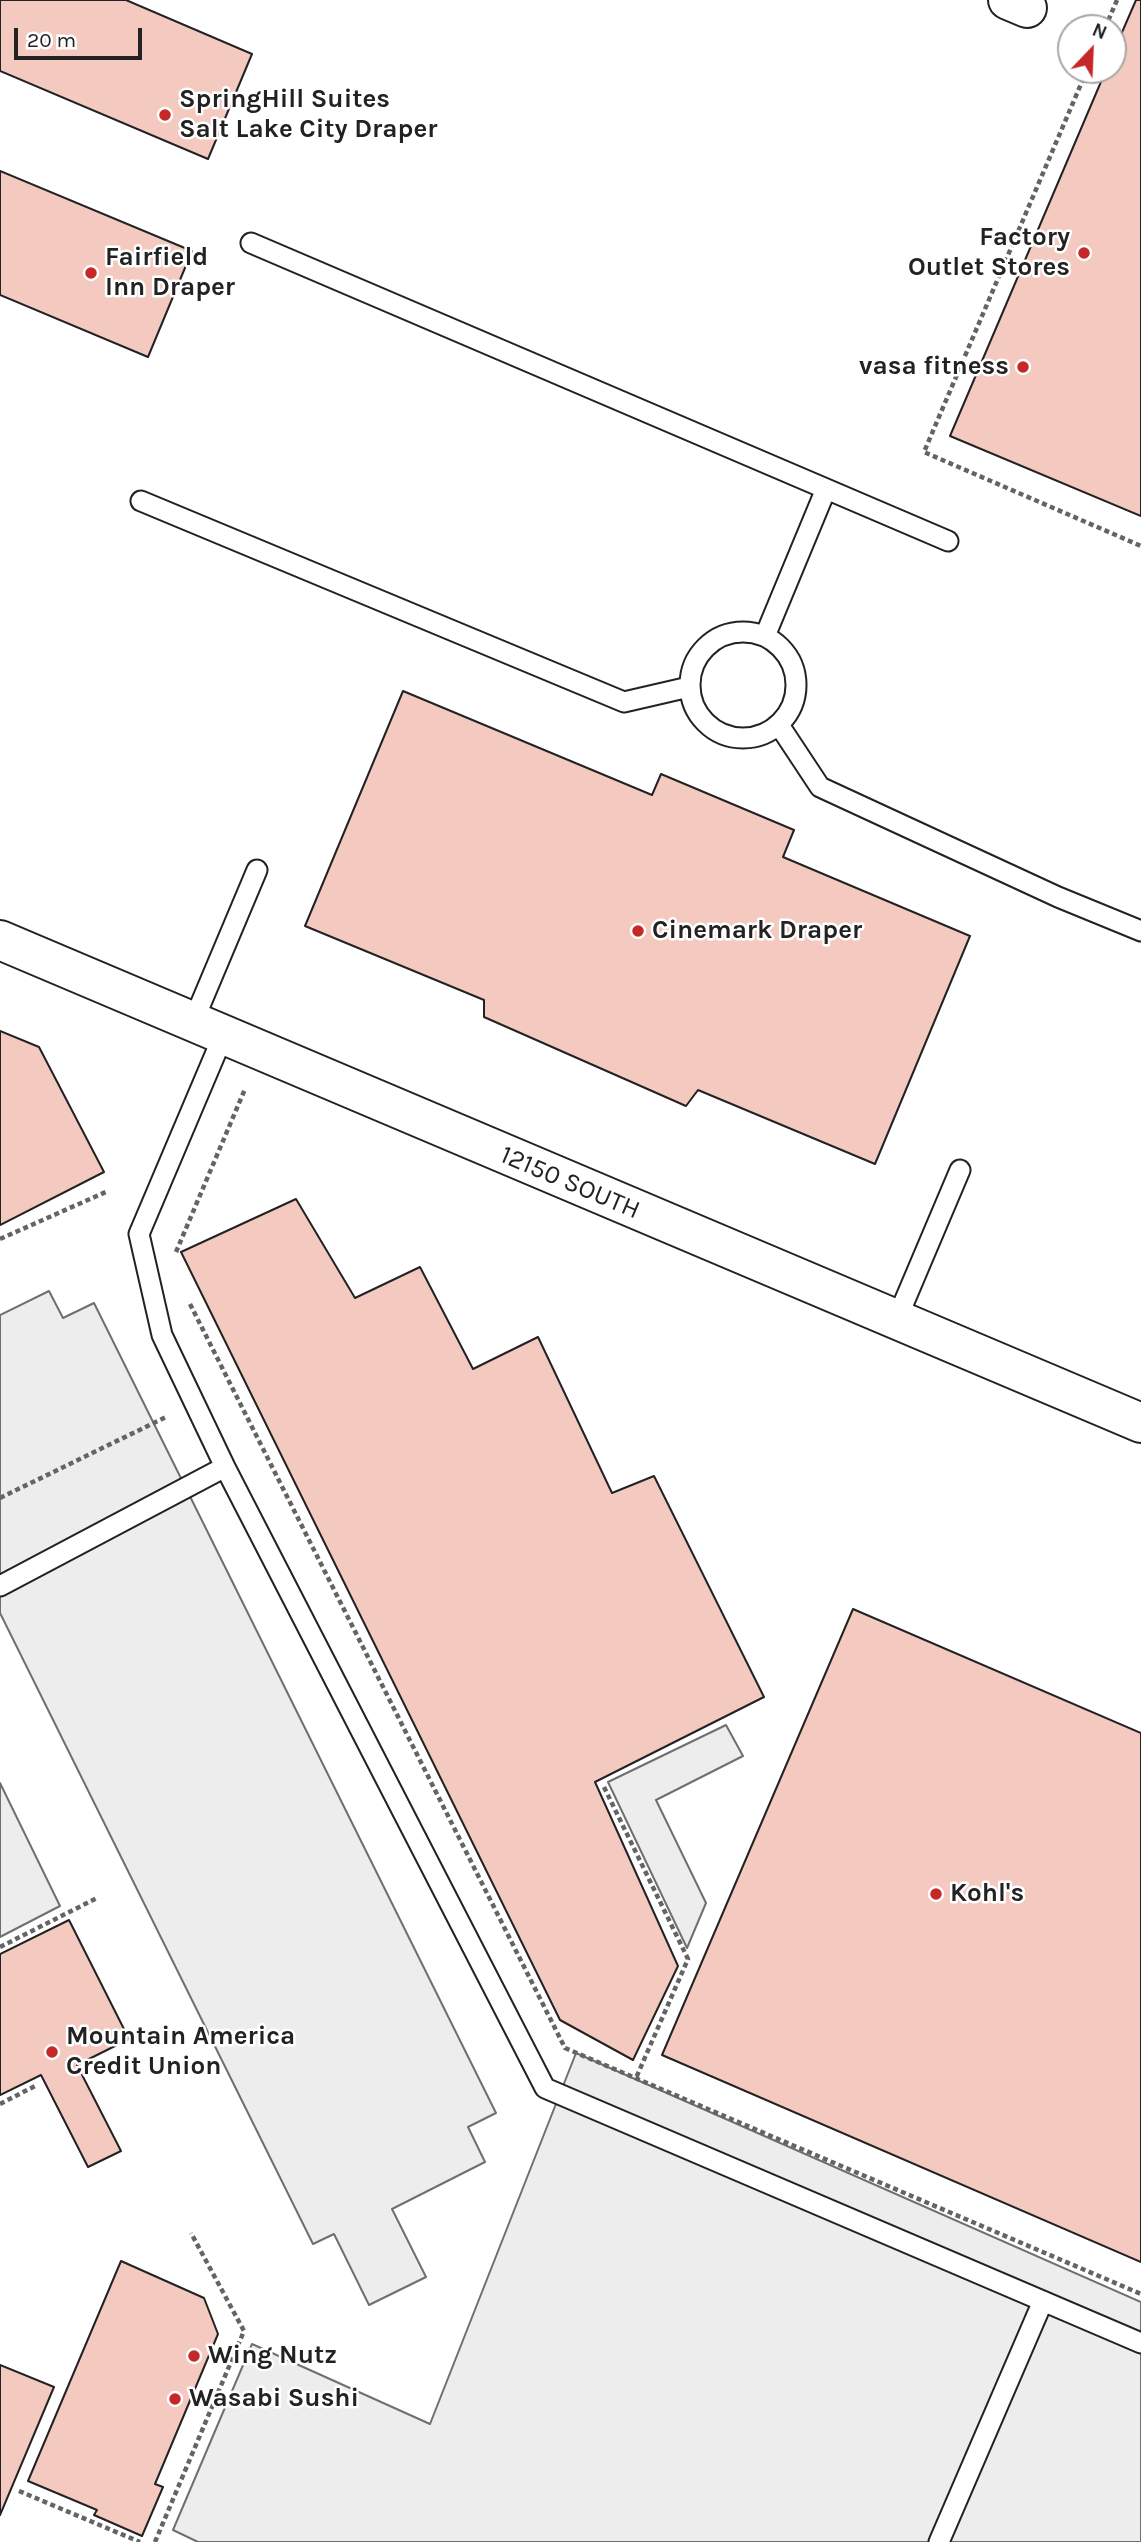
<!DOCTYPE html>
<style>
body{margin:0}
#map{position:relative;width:1141px;height:2542px;overflow:hidden;background:#fff;font-family:Karla,sans-serif}
canvas{display:block}
.north{position:absolute;left:1057px;top:14px;width:70px;height:70px;box-sizing:border-box;background:#fff;border:2px solid #a7a7a7;border-radius:50%;rotate:23deg;font-size:19px;font-weight:700;line-height:28px;text-align:center;color:#222}
.north::after{content:'';display:block;margin:auto;width:24px;height:32px;background:#c62828;clip-path:polygon(50% 0,100% 100%,50% 72%,0 100%)}
.scale{position:absolute;left:14px;top:28px;width:128px;height:32px;box-sizing:border-box;border:4px solid #222;border-top:0;padding-left:9px;font-size:21px;line-height:24px;white-space:nowrap;color:#222;-webkit-text-stroke:5px #fff;paint-order:stroke}
</style>
<div id="map">
<canvas width="1141" height="2542"></canvas>
<div class="north">N</div>
<div class="scale">20 m</div>
</div>
<script>
const ctx = document.querySelector('canvas').getContext('2d');
ctx.lineJoin = 'round';
function fill(path, color) {
  ctx.fillStyle = color;
  ctx.fill(path, 'evenodd');
}
function poly(rows) {
  const path = new Path2D();
  for (const r of rows) {
    if (r.length === 3) {
      path.moveTo(r[0] + r[2], r[1]);
      path.arc(r[0], r[1], r[2], 0, 2 * Math.PI);
      continue;
    }
    path.moveTo(r[0], r[1]);
    for (let i = 2; i < r.length; i += 2) path.lineTo(r[i], r[i + 1]);
  }
  return path;
}
function strokePath(path, color, width, dash) {
  ctx.strokeStyle = color;
  ctx.lineWidth = width;
  ctx.lineCap = dash ? 'butt' : 'round';
  ctx.setLineDash(dash || []);
  ctx.stroke(path);
}
function label(font, color, halo, rows, align = 'center') {
  ctx.font = font + ' Karla,sans-serif';
  ctx.lineWidth = 5;
  ctx.setLineDash([]);
  ctx.textBaseline = 'middle';
  ctx.strokeStyle = halo;
  ctx.fillStyle = color;
  for (const [text, x, y, turn = 0] of rows) {
    ctx.save();
    ctx.translate(x, y);
    ctx.rotate((+turn || 0) * Math.PI / 180);
    ctx.textAlign = isNaN(turn) ? turn : align;
    if (halo) ctx.strokeText(text, 0, 0);
    ctx.fillText(text, 0, 0);
    ctx.restore();
  }
}
const parking = poly([
 [49,1291,63,1318,94,1303,496,2113,468,2127,485,2162,392,2209,426,2277,369,2305,334,2234,313,2244,0,1613,0,1315,49,1291],
 [726,1725,743,1756,656,1800,706,1903,687,1948,608,1782,726,1725],
 [0,1783,60,1906,0,1937,0,1783],
 [576,2053,1141,2302,1141,2542,198,2542,173,2530,252,2344,430,2424,576,2053]
]);
const building = poly([
 [0,0,126,0,252,54,208,159,0,71,0,0],
 [1136,0,1141,0,1141,516,950,436,1106,70,1113,70,1113,53,1136,0],
 [0,171,192,251,148,357,0,295,0,171],
 [403,691,652,795,661,774,794,830,783,857,970,936,875,1164,698,1090,686,1106,484,1017,484,1000,305,926,403,691],
 [0,1031,39,1047,104,1172,0,1225,0,1031],
 [296,1199,355,1298,420,1267,473,1369,538,1337,612,1493,654,1476,764,1697,595,1782,678,1966,633,2060,560,2020,181,1252,296,1199],
 [853,1609,1141,1733,1141,2262,662,2055,853,1609],
 [69,1920,129,2039,77,2065,121,2151,88,2167,41,2075,0,2095,0,1954,69,1920],
 [121,2261,204,2298,218,2334,155,2484,163,2487,142,2536,94,2515,97,2510,28,2481,121,2261],
 [0,2365,54,2387,0,2515,0,2365]
]);
const path = poly([
 [1105,28,1117,0],
 [1087,70,924,452,1141,546],
 [0,1239,108,1191],
 [176,1252,245,1089],
 [190,1304,565,2048,1141,2294],
 [0,1498,166,1417],
 [604,1787,688,1959,636,2078],
 [0,1947,97,1898],
 [0,2104,35,2086],
 [19,2491,140,2542],
 [155,2542,244,2331,191,2233]
]);
const service = poly([
 [251,243,948,541],
 [141,501,624,702,689,687],
 [743,685,53],
 [765,636,826,489],
 [779,725,820,787,1058,897,1141,931],
 [193,1022,257,870],
 [223,1036,139,1234,162,1335,225,1467,545,2088,1141,2343],
 [896,1321,960,1170],
 [0,1586,225,1467],
 [939,2542,1043,2301]
]);
const minor = poly([
 [1008,0,1027,8]
]);
const tertiary = poly([
 [0,940,1141,1423]
]);
const markers = [
 [165,115,7,"#c62828"],
 [1084,253,7,"#c62828"],
 [91,273,7,"#c62828"],
 [1023,367,7,"#c62828"],
 [638,931,7,"#c62828"],
 [936,1894,7,"#c62828"],
 [52,2052,7,"#c62828"],
 [194,2356,7,"#c62828"],
 [175,2399,7,"#c62828"]
];
const poiNames = [
 ["SpringHill Suites",179,100],
 ["Salt Lake City Draper",179,130],
 ["Factory",1070,238,"right"],
 ["Outlet Stores",1070,268,"right"],
 ["Fairfield",105,258],
 ["Inn Draper",105,288],
 ["vasa fitness",1009,367,"right"],
 ["Cinemark Draper",652,931],
 ["Kohl's",950,1894],
 ["Mountain America",66,2037],
 ["Credit Union",66,2067],
 ["Wing Nutz",208,2356],
 ["Wasabi Sushi",189,2399]
];
const streetNames = [
 ["12150 SOUTH",570,1183,23]
];
fill(parking, '#ededed');
strokePath(parking, '#6f6f6f', 2);
fill(building, '#f3c9c0');
strokePath(building, '#222', 2);
strokePath(service, '#222', 23);
strokePath(minor, '#222', 42);
strokePath(tertiary, '#222', 42);
strokePath(path, '#646464', 4.5, [5, 3.5]);
strokePath(service, '#fff', 19);
strokePath(minor, '#fff', 38);
strokePath(tertiary, '#fff', 38);
for (const [x, y, r, color] of markers) {
  const dot = new Path2D();
  dot.arc(x, y, r, 0, 2 * Math.PI);
  ctx.fillStyle = color;
  ctx.fill(dot);
  strokePath(dot, '#fff', 2.5);
}
label('bold 26px', '#222', '#fff', poiNames, 'left');
label('26px', '#222', '#fff', streetNames);
</script>
